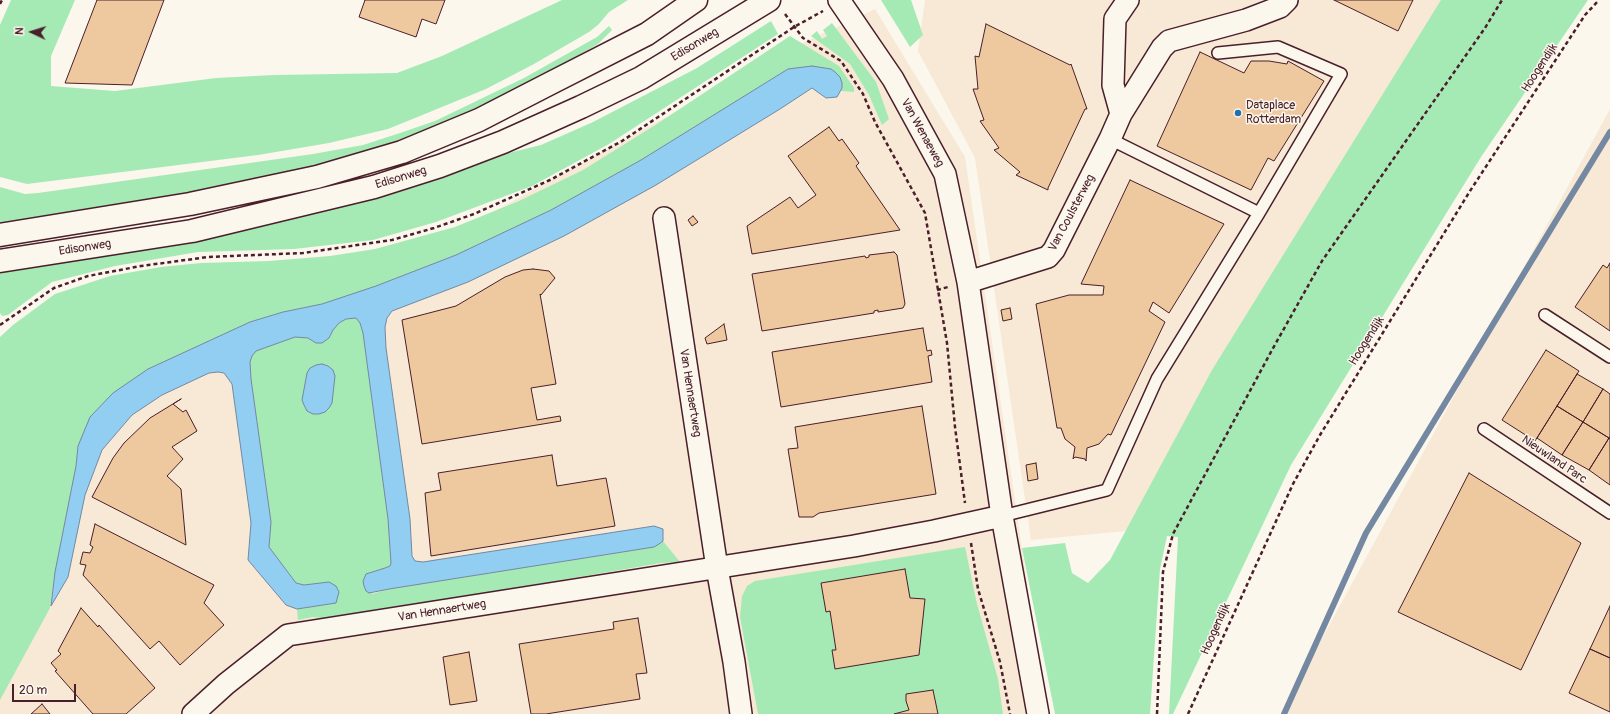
<!DOCTYPE html>
<style>
body{margin:0}
#map{position:relative;width:1610px;height:714px;overflow:hidden;background:#fbf7ec;font-family:Pangolin,sans-serif}
canvas{display:block}
.north{position:absolute;left:12px;top:12px;width:40px;height:40px;-webkit-text-stroke:3px #fbf7ec;paint-order:stroke;rotate:274deg;font-size:11px;font-weight:700;line-height:16px;text-align:center;color:#4a1f2b}
.north::after{content:'';display:block;margin:auto;width:14px;height:18px;background:#4a1f2b;clip-path:polygon(50% 0,100% 100%,50% 72%,0 100%)}
.scale{position:absolute;left:12px;top:684px;width:64px;height:18px;box-sizing:border-box;border:2px solid #4a1f2b;border-top:0;padding-left:5px;font-size:12px;line-height:14px;white-space:nowrap;color:#4a1f2b;-webkit-text-stroke:3px #fbf7ec;paint-order:stroke}
</style>
<div id="map">
<canvas width="1610" height="714"></canvas>
<div class="north">N</div>
<div class="scale">20 m</div>
</div>
<script>
const ctx = document.querySelector('canvas').getContext('2d');
ctx.lineJoin = 'round';
function fill(path, color) {
  ctx.fillStyle = color;
  ctx.fill(path, 'evenodd');
}
function poly(rows) {
  const path = new Path2D();
  for (const r of rows) {
    path.moveTo(r[0], r[1]);
    for (let i = 2; i < r.length; i += 2) path.lineTo(r[i], r[i + 1]);
  }
  return path;
}
function strokePath(path, color, width, dash) {
  ctx.strokeStyle = color;
  ctx.lineWidth = width;
  ctx.lineCap = dash ? 'butt' : 'round';
  ctx.setLineDash(dash || []);
  ctx.stroke(path);
}
function label(font, color, halo, rows, align = 'center') {
  ctx.font = font + ' Pangolin,sans-serif';
  ctx.lineWidth = 3;
  ctx.setLineDash([]);
  ctx.textBaseline = 'middle';
  ctx.strokeStyle = halo;
  ctx.fillStyle = color;
  for (const [text, x, y, turn = 0] of rows) {
    ctx.save();
    ctx.translate(x, y);
    ctx.rotate((+turn || 0) * Math.PI / 180);
    ctx.textAlign = isNaN(turn) ? turn : align;
    if (halo) ctx.strokeText(text, 0, 0);
    ctx.fillText(text, 0, 0);
    ctx.restore();
  }
}
const built = poly([
 [925,0,1510,0,1198,524,1031,540,975,158,918,51],
 [875,9,965,157,1046,714,0,714,0,574,21,327,433,245,788,50],
 [1610,109,1610,714,1281,714]
]);
const green = poly([
 [11,0,75,0,51,56,51,86,115,91,216,78,274,75,397,73,442,56,562,0,628,0,609,12,598,25,589,32,534,64,486,89,388,129,329,143,258,155,27,184,0,177,0,25],
 [881,0,911,0,923,35,910,47],
 [1441,0,1588,0,1481,157,1291,465,1173,714,1169,714,1178,537,1167,536,1160,569,1150,714,1055,714,1022,548,1065,543,1072,573,1088,583,1110,560,1212,370],
 [771,21,778,34,609,144,532,186,436,222,373,240,294,249,198,252,115,266,52,282,8,315,2,316,0,313,0,268,160,244,266,225,350,204,452,167,541,145,593,122,697,68],
 [832,23,876,82,889,119,882,125,869,95,850,64,811,36,817,31,822,39,827,36,823,30],
 [609,26,612,30,598,44,538,79,463,115,405,139,316,167,189,192,90,210,0,223,0,187,25,194,38,193,313,154,363,145,400,133,435,121,524,78,597,37],
 [790,36,839,66,854,88,854,92,841,91,842,83,835,72,788,69,641,160,551,210,456,255,376,286,322,304,283,312,250,322,148,369,78,446,76,466,55,572,50,608,0,700,0,337,13,325,55,294,110,276,161,267,201,263,269,261,330,256,375,249,455,227,519,201,583,170,657,124],
 [356,318,360,323,363,333,388,519,391,563,390,566,385,568,366,574,363,581,372,594,389,589,654,547,663,541,680,562,661,563,331,619,313,617,298,620,297,609,336,603,329,582,304,585,296,583,269,547,271,522,251,379,250,362,252,356,256,351,295,337,308,338,316,343,329,338,333,330,339,323,346,319],
 [965,547,977,604,998,679,1003,714,758,714,740,617,742,596,747,586,755,581]
]);
const water = poly([
 [812,66,831,69,835,72,840,77,842,83,842,88,837,97,826,98,812,88,780,109,656,185,564,236,468,282,392,311,387,318,385,327,386,348,410,519,412,556,415,561,423,562,654,526,663,529,663,541,659,544,654,547,389,589,369,593,366,591,364,586,363,581,366,574,385,568,390,566,391,563,388,519,363,333,360,323,356,318,346,319,339,323,333,330,329,338,322,343,316,343,308,338,295,337,256,351,252,356,250,362,251,379,271,522,269,547,296,583,304,585,329,582,336,586,339,592,336,603,297,609,286,605,248,560,251,523,232,384,224,373,218,372,209,373,162,395,132,415,102,450,85,495,68,577,51,606,55,572,76,466,78,446,90,417,113,393,148,369,250,322,283,312,322,304,376,286,456,255,551,210,641,160,788,69,812,66],
 [322,364,328,366,333,370,335,376,332,403,329,408,325,412,319,414,313,414,307,411,304,405,302,400,307,373,310,368,316,365,322,364]
]);
const stream = poly([
 [1284,714,1366,533,1610,132]
]);
const building = poly([
 [97,0,164,0,132,85,65,83,97,0],
 [365,0,445,0,436,24,422,19,416,37,359,17,365,0],
 [1334,0,1413,0,1398,31,1334,0],
 [986,24,1070,65,1071,64,1087,109,1085,109,1048,188,1048,190,1016,175,1020,172,994,150,999,148,980,121,984,120,973,89,978,89,975,56,979,57,986,24],
 [1200,52,1244,73,1251,61,1269,61,1287,64,1288,61,1324,81,1274,161,1268,158,1251,190,1157,146,1200,52],
 [829,127,839,141,842,139,859,163,856,166,900,230,752,254,747,226,790,197,798,208,816,195,788,156,829,127],
 [1130,180,1224,224,1169,313,1153,302,1149,311,1165,322,1111,435,1108,434,1099,444,1087,448,1086,461,1085,459,1075,457,1073,459,1075,447,1065,439,1061,428,1057,428,1036,304,1069,295,1103,295,1104,286,1081,284,1130,180],
 [693,216,698,222,692,226,688,220,693,216],
 [894,252,897,255,905,304,903,308,878,312,878,310,874,311,874,313,762,331,752,274,865,256,866,258,869,257,869,255,894,252],
 [1610,263,1610,331,1575,307,1603,265,1607,268,1610,263],
 [533,269,549,271,555,278,541,295,540,294,556,384,531,388,537,420,560,416,561,421,422,444,402,320,456,306,505,277,523,270,533,269],
 [1010,308,1012,319,1003,321,1001,310,1010,308],
 [724,324,727,340,707,344,705,338,724,324],
 [923,328,927,351,931,350,932,355,928,356,932,382,781,407,772,352,923,328],
 [1546,350,1579,371,1535,441,1502,420,1546,350],
 [1577,374,1603,389,1583,422,1557,406,1577,374],
 [1603,389,1610,394,1610,436,1609,438,1583,422,1603,389],
 [181,399,173,404,183,412,186,410,197,431,172,447,183,459,167,476,181,489,186,545,92,497,113,458,124,443,150,418,181,399],
 [922,406,936,494,819,513,813,517,799,517,788,449,798,448,795,427,922,406],
 [1557,406,1583,422,1562,455,1537,438,1557,406],
 [1583,422,1609,438,1589,470,1562,455,1583,422],
 [1609,438,1610,439,1610,485,1589,470,1609,438],
 [552,455,557,486,606,478,615,526,431,556,425,493,441,490,438,473,552,455],
 [1036,463,1038,479,1028,481,1026,465,1036,463],
 [1469,473,1581,543,1521,670,1398,612,1469,473],
 [95,524,214,585,204,603,224,625,180,665,159,641,150,649,83,575,86,565,80,564,83,552,90,553,93,547,90,545,95,524],
 [905,569,910,598,925,599,919,655,835,669,832,650,836,650,830,611,826,612,821,583,905,569],
 [1610,606,1610,658,1590,649,1610,606],
 [81,608,98,627,99,625,155,688,126,714,93,714,55,671,57,670,51,663,61,654,58,651,81,608],
 [638,618,647,673,636,674,640,699,546,714,531,714,519,644,614,629,613,622,638,618],
 [1590,649,1610,658,1610,712,1569,693,1590,649],
 [469,652,477,701,450,705,443,657,469,652],
 [933,690,938,714,894,714,909,710,906,701,906,694,933,690],
 [42,704,50,714,31,714,42,704]
]);
const path = poly([
 [0,4,2,0],
 [785,14,803,38,841,61,863,94,875,122,925,213,947,343,955,427,965,503],
 [937,290,948,287],
 [0,325,54,288,88,276,141,266,208,257,303,253,392,240,434,228,474,214,550,180,622,141,794,27,823,11],
 [971,543,978,589,1000,662,1010,714],
 [1157,714,1163,572,1173,534,1272,350,1322,261,1485,28,1502,0],
 [1188,714,1293,484,1320,435,1470,191,1585,15,1599,0]
]);
const lane = poly([
 [1110,139,1259,213],
 [1545,315,1610,357],
 [1484,429,1610,513],
 [1002,516,1107,490,1157,379,1259,213,1341,74,1278,47,1218,53]
]);
const street = poly([
 [839,0,893,79,945,174,968,282,1002,516,1038,714],
 [1121,114,1113,85,1115,19,1128,0],
 [664,218,717,568,734,662,741,714],
 [968,282,1048,257,1054,250,1110,139,1121,114,1162,48,1169,41,1246,20,1280,7,1287,0],
 [193,714,226,684,288,635,854,546,934,531,1002,516]
]);
const secondary = poly([
 [0,235,190,204,317,177,402,152,479,120,549,84,647,34,696,0],
 [0,261,192,231,374,187,440,166,503,142,581,107,641,78,769,0]
]);
const markers = [
 [1238,113,4,"#1f6fb2"]
];
const streetNames = [
 ["Edisonweg",695,45,-31],
 ["Hoogendijk",1540,68,-57],
 ["Van Wenaeweg",922,133,61],
 ["Edisonweg",401,178,-17],
 ["Van Coulsterweg",1072,213,-62],
 ["Edisonweg",85,248,-9],
 ["Hoogendijk",1367,341,-58],
 ["Van Hennaertweg",690,393,81],
 ["Nieuwland Parc",1554,460,34],
 ["Van Hennaertweg",442,611,-9],
 ["Hoogendijk",1216,629,-66]
];
const poiNames = [
 ["Dataplace",1246,106],
 ["Rotterdam",1246,120]
];
fill(built, '#f7e9d5');
fill(green, '#a5eab5');
fill(water, '#91cef1');
strokePath(water, '#7588a2', 1);
strokePath(stream, '#7588a2', 6);
fill(building, '#eec99f');
strokePath(building, '#4a1f2b', 1);
strokePath(lane, '#4a1f2b', 14);
strokePath(street, '#4a1f2b', 24);
strokePath(secondary, '#4a1f2b', 25);
strokePath(path, '#4a1f2b', 2.5, [4, 3]);
strokePath(lane, '#fbf7ec', 11);
strokePath(street, '#fbf7ec', 21);
strokePath(secondary, '#fbf7ec', 22);
for (const [x, y, r, color] of markers) {
  const dot = new Path2D();
  dot.arc(x, y, r, 0, 2 * Math.PI);
  ctx.fillStyle = color;
  ctx.fill(dot);
  strokePath(dot, '#fbf7ec', 1.5);
}
label('12px', '#4a1f2b', '#fbf7ec', streetNames);
label('12px', '#4a1f2b', '#fbf7ec', poiNames, 'left');
</script>
